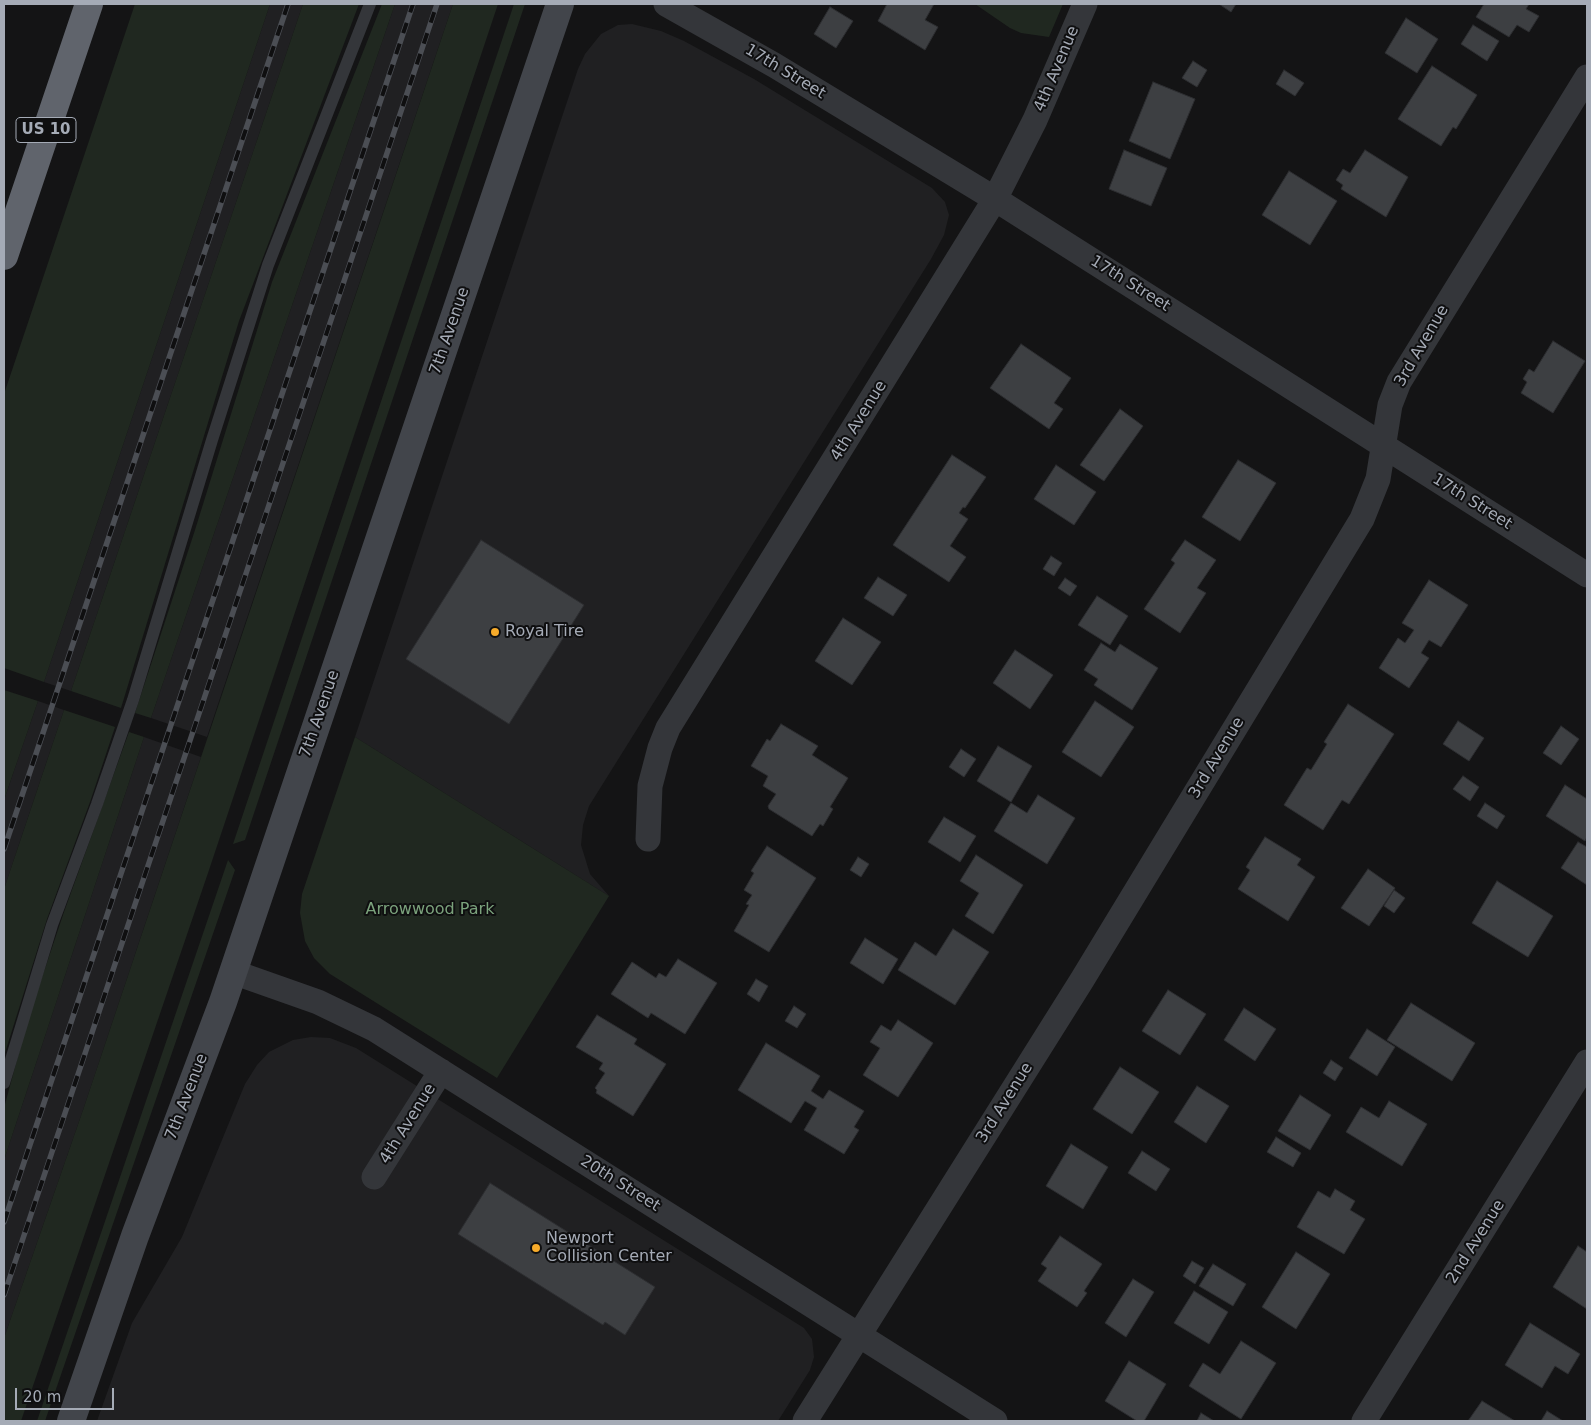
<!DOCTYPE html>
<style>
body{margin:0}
#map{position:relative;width:1591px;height:1425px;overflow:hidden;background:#141415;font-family:"DejaVu Sans",sans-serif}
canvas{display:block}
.frame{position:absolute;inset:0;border:5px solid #a5abb6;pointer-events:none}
.scale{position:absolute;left:15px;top:1388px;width:99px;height:22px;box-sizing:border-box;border:2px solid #a5abb6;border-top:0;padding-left:6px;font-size:15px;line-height:18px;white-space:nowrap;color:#a5abb6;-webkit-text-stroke:4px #0f0f10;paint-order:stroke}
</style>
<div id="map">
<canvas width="1591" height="1425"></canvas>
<div class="frame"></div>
<div class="scale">20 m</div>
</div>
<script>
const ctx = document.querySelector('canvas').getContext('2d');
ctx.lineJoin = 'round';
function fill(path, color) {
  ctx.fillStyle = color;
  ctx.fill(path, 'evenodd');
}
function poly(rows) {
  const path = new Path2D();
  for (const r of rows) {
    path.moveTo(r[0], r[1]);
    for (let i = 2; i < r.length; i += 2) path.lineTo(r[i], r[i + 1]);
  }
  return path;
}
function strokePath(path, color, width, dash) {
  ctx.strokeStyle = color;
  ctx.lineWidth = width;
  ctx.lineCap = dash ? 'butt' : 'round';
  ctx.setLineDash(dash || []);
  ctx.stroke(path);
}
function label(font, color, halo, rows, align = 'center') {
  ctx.font = font + ' "DejaVu Sans",sans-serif';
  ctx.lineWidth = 4;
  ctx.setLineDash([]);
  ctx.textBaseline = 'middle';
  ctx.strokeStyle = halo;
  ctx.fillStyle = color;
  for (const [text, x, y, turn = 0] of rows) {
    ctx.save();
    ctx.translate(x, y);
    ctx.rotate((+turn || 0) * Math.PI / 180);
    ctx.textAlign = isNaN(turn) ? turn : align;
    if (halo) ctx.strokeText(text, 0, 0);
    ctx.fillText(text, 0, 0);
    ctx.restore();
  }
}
const built = poly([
 [270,4,303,4,71,691,44,682],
 [395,4,453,4,207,737,151,718],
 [632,24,661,31,684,41,754,79,932,188,945,202,949,215,944,235,931,259,589,806,583,825,581,845,590,874,609,896,355,737,578,69,585,54,601,34,618,25],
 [38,701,64,710,4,889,4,800],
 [144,737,201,757,83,1110,4,1338,4,1160],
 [311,1037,330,1038,356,1048,804,1328,812,1339,814,1357,810,1370,778,1421,97,1421,132,1323,182,1237,245,1084,257,1065,269,1052,293,1040]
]);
const green = poly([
 [135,4,270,4,44,682,4,668,4,394],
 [303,4,359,4,239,321,121,708,71,691],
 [382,4,395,4,151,718,135,713,195,530,272,282],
 [453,4,498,4,208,873,21,1421,4,1421,4,1338,83,1110],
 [514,4,525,4,245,840,233,844],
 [975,4,1063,4,1049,37,1021,33,1010,28],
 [4,690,38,701,4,800],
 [64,710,115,727,90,802,47,919,4,1056,4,889],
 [129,732,144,737,4,1160,4,1108,28,1019,64,912],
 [355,737,609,896,497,1078,330,974,314,958,305,941,300,913,302,894],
 [228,860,235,870,45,1421,37,1421]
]);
const building = poly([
 [887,4,934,4,925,20,938,27,925,50,878,21,887,4],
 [1219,4,1236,4,1231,12,1219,4],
 [1484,4,1529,4,1526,9,1539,16,1529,32,1517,25,1509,37,1476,17,1484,4],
 [830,7,853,21,836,48,814,34,830,7],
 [1406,18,1438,39,1417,73,1385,53,1406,18],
 [1473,25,1499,41,1487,61,1461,44,1473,25],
 [1193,61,1207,70,1197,87,1182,78,1193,61],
 [1432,66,1477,95,1456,129,1453,127,1441,146,1398,119,1432,66],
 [1284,70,1304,83,1295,96,1276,84,1284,70],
 [1153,82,1195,99,1170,159,1129,141,1153,82],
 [1124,150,1167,168,1151,206,1109,189,1124,150],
 [1365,150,1408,177,1386,217,1341,189,1343,185,1336,180,1343,169,1350,173,1365,150],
 [1289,171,1337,201,1310,245,1262,215,1289,171],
 [1553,341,1585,361,1553,413,1521,393,1527,382,1523,379,1529,369,1534,372,1553,341],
 [1021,344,1071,378,1054,403,1063,409,1049,429,990,388,1021,344],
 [1120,409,1143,426,1104,481,1080,465,1120,409],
 [952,455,986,477,965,508,963,507,959,513,968,519,950,546,966,557,949,582,893,545,952,455],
 [1238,460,1276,483,1240,541,1202,517,1238,460],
 [1056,465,1096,492,1074,525,1034,499,1056,465],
 [481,540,584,605,509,724,406,659,481,540],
 [1185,540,1216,560,1197,588,1206,593,1180,633,1144,609,1175,563,1171,560,1185,540],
 [1051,556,1062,563,1054,576,1043,569,1051,556],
 [878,577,907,595,893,616,864,598,878,577],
 [1065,578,1077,586,1070,596,1058,588,1065,578],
 [1429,580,1468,605,1441,647,1429,640,1421,653,1429,658,1409,688,1379,668,1398,638,1405,643,1414,630,1402,623,1429,580],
 [1097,596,1128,616,1110,645,1078,625,1097,596],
 [843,618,881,642,852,685,815,661,843,618],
 [1101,643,1115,652,1120,644,1158,668,1132,710,1094,685,1098,679,1084,670,1101,643],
 [1015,650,1053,675,1030,709,993,683,1015,650],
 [1095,701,1134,727,1101,777,1062,752,1095,701],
 [1348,704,1394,734,1349,804,1342,800,1323,830,1284,805,1307,768,1311,770,1327,744,1324,742,1348,704],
 [1458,721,1484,738,1469,761,1443,744,1458,721],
 [781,724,818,746,812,755,848,778,830,807,833,809,823,826,820,824,812,836,769,809,768,806,776,794,763,786,768,776,751,766,767,739,770,741,781,724],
 [1561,726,1579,739,1561,765,1543,753,1561,726],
 [998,746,1032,766,1011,802,977,781,998,746],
 [961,749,976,759,964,777,949,767,961,749],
 [1463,776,1479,787,1470,801,1453,789,1463,776],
 [1565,785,1587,799,1587,837,1585,841,1546,816,1565,785],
 [1038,795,1075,818,1047,864,994,831,1011,803,1027,813,1038,795],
 [1485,803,1505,816,1497,829,1477,816,1485,803],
 [944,817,976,836,960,862,928,842,944,817],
 [1265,837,1301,859,1297,865,1315,877,1288,921,1238,889,1250,870,1246,867,1265,837],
 [1578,842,1587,847,1587,885,1561,868,1578,842],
 [767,846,816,878,769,952,734,931,749,905,746,904,752,895,744,890,754,873,751,871,767,846],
 [976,855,1023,885,993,934,965,916,979,893,960,881,976,855],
 [858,857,869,864,861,877,850,870,858,857],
 [1368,869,1395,888,1369,926,1341,908,1368,869],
 [1497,881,1553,916,1528,957,1472,923,1497,881],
 [1394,890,1405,898,1394,913,1384,906,1394,890],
 [953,929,989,952,955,1005,898,970,915,942,936,956,953,929],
 [865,938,898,959,883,984,850,963,865,938],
 [678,959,717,983,685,1034,651,1013,648,1018,611,994,632,962,656,978,659,973,666,977,678,959],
 [756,979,768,986,759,1002,747,994,756,979],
 [1168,990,1206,1014,1180,1055,1142,1031,1168,990],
 [1411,1003,1475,1043,1452,1081,1387,1040,1411,1003],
 [794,1006,806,1014,797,1028,785,1021,794,1006],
 [1244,1008,1276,1029,1255,1061,1224,1040,1244,1008],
 [597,1015,637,1039,634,1044,666,1064,633,1116,596,1093,597,1090,595,1088,605,1073,599,1069,603,1063,576,1047,597,1015],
 [898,1020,933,1043,898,1097,863,1075,880,1048,870,1042,881,1025,891,1031,898,1020],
 [1367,1029,1395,1047,1377,1076,1349,1058,1367,1029],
 [766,1043,820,1076,811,1091,823,1099,829,1090,864,1111,854,1127,859,1130,844,1154,804,1130,817,1108,805,1101,791,1123,738,1090,766,1043],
 [1331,1060,1343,1068,1335,1081,1323,1073,1331,1060],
 [1120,1067,1159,1092,1132,1134,1093,1109,1120,1067],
 [1197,1086,1229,1106,1206,1143,1174,1122,1197,1086],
 [1300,1095,1331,1115,1310,1150,1278,1131,1300,1095],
 [1389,1101,1427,1124,1402,1166,1346,1132,1361,1107,1379,1118,1389,1101],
 [1276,1137,1301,1153,1293,1167,1267,1152,1276,1137],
 [1071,1144,1108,1167,1083,1209,1046,1186,1071,1144],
 [1142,1151,1170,1169,1156,1191,1128,1173,1142,1151],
 [490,1183,655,1287,625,1335,605,1322,603,1325,458,1234,490,1183],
 [1335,1189,1355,1201,1350,1210,1365,1219,1344,1254,1297,1227,1318,1191,1330,1198,1335,1189],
 [1060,1236,1102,1264,1084,1291,1087,1293,1077,1307,1038,1281,1047,1268,1041,1264,1060,1236],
 [1578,1246,1587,1252,1587,1309,1553,1287,1578,1246],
 [1296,1252,1330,1274,1296,1329,1262,1307,1296,1252],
 [1192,1261,1204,1268,1195,1284,1183,1276,1192,1261],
 [1213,1264,1246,1284,1233,1306,1199,1286,1213,1264],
 [1133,1279,1154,1292,1126,1337,1105,1323,1133,1279],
 [1194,1291,1228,1312,1209,1344,1174,1323,1194,1291],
 [1530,1323,1580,1354,1568,1374,1555,1366,1542,1388,1505,1365,1530,1323],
 [1241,1341,1276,1363,1241,1419,1189,1386,1203,1363,1220,1374,1241,1341],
 [1129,1361,1166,1384,1144,1421,1137,1421,1105,1401,1129,1361],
 [1482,1401,1515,1421,1468,1421,1482,1401],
 [1547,1411,1563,1421,1541,1421,1547,1411],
 [1201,1413,1214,1421,1197,1421,1201,1413]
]);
const lane = poly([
 [4,1083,52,925,97,804,133,700,212,440,268,265,370,4]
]);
const street = poly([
 [666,4,774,65,995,199,1587,575],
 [648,839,650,786,660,748,668,728,995,199,1035,120,1085,4],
 [233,972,318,1002,374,1029,995,1421],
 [374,1177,441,1071],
 [805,1421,1082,980,1362,519,1378,479,1390,405,1399,382,1587,77],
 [1364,1421,1587,1062]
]);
const secondary = poly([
 [71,1421,135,1236,223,1002,560,4]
]);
const highway = poly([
 [4,256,89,4]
]);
const rail = poly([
 [4,849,288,4],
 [4,1222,413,4],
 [4,1295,437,4]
]);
const markers = [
 [495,632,5,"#f7ab2a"],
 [536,1248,5,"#f7ab2a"]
];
const shields = [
 [46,130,60]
];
const shieldNames = [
 ["US 10",46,130]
];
const streetNames = [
 ["4th Avenue",1057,69,-67],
 ["17th Street",785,72,31],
 ["17th Street",1130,284,32],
 ["7th Avenue",450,331,-71],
 ["3rd Avenue",1422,346,-60],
 ["4th Avenue",859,421,-58],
 ["17th Street",1472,502,32],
 ["7th Avenue",320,714,-71],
 ["3rd Avenue",1217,758,-59],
 ["7th Avenue",187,1097,-69],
 ["3rd Avenue",1005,1103,-58],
 ["4th Avenue",408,1124,-58],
 ["20th Street",620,1184,32],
 ["2nd Avenue",1476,1242,-58]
];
const poiNames = [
 ["Royal Tire",505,632],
 ["Newport",546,1239],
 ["Collision Center",546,1257]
];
const parkNames = [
 ["Arrowwood Park",430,910]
];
fill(built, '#202022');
fill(green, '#202820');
fill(building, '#3d3f42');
strokePath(building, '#2d2e31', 1);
strokePath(lane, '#34363a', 12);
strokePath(street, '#34363a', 25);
strokePath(secondary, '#42454b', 28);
strokePath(highway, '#60646c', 28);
strokePath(rail, '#4b4e54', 5.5);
strokePath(rail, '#0f0f10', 4, [11]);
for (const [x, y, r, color] of markers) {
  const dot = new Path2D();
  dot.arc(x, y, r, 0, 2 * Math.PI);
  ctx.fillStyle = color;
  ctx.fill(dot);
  strokePath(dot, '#0f0f10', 2);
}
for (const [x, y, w] of shields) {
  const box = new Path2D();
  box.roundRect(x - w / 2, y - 12.5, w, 25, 4);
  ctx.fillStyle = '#0f0f10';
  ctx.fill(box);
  strokePath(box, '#a5abb6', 1);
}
label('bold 15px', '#a5abb6', null, shieldNames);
label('16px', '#a5abb6', '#0f0f10', streetNames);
label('16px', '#a5abb6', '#0f0f10', poiNames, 'left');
label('16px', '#7ba27c', '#0f0f10', parkNames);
</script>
